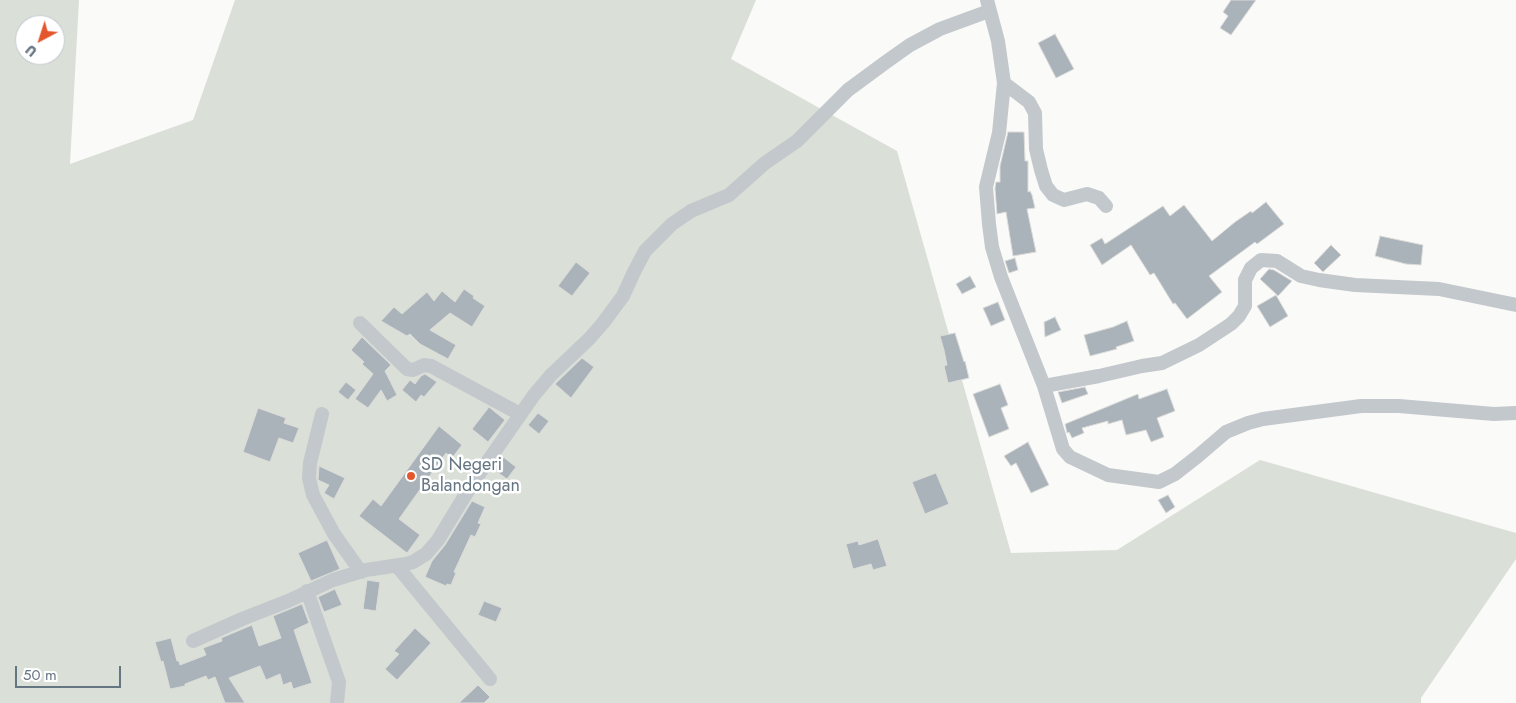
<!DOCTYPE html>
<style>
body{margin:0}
#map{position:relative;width:1516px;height:703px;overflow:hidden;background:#fafaf8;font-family:Jost,sans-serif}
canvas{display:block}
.north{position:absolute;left:15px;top:15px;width:50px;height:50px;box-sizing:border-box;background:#fff;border:1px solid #c1c8cd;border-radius:50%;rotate:220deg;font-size:14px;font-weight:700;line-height:20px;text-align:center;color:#657683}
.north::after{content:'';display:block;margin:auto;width:18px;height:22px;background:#e4572e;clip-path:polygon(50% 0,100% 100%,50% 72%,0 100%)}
.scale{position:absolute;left:15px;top:666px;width:106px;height:22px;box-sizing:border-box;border:2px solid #657683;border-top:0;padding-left:6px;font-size:15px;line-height:18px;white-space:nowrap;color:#657683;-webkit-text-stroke:4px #fff;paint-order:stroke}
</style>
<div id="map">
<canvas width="1516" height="703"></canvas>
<div class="north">U</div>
<div class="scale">50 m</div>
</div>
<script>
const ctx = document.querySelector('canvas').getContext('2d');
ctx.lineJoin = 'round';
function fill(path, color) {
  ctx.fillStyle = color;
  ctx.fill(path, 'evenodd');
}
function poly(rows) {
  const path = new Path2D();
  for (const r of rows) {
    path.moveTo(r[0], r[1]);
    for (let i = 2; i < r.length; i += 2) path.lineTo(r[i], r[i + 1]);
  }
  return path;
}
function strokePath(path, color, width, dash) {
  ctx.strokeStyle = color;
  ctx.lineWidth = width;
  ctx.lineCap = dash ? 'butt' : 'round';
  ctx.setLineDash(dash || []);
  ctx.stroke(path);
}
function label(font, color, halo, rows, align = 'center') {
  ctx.font = font + ' Jost,sans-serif';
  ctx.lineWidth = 5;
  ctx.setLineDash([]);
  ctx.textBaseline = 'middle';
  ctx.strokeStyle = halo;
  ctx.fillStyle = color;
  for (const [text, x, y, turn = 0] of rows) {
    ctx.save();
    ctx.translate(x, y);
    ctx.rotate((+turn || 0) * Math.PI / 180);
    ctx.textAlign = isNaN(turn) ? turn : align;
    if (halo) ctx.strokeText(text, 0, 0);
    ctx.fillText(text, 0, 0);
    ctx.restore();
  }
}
const green = poly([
 [0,0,79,0,70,164,193,120,235,0,756,0,731,59,897,151,1011,553,1117,550,1260,460,1516,533,1516,559,1421,698,1421,703,0,703],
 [25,25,55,25,55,55,25,55]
]);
const building = poly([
 [1231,0,1256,0,1231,35,1220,28,1228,16,1223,12,1231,0],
 [1055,34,1074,69,1056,78,1038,43,1055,34],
 [1008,132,1024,132,1025,161,1028,161,1028,192,1030,191,1032,195,1035,208,1027,209,1036,252,1013,256,1006,212,997,214,995,188,996,182,1000,182,1000,166,1008,132],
 [1266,202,1284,224,1257,244,1255,242,1209,276,1222,292,1187,319,1175,303,1173,304,1154,273,1150,275,1131,245,1102,265,1090,245,1102,238,1105,244,1163,206,1170,216,1184,205,1212,241,1235,222,1251,211,1252,213,1266,202],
 [1380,236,1423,245,1421,265,1406,264,1375,256,1380,236],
 [1331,245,1341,255,1323,272,1314,263,1331,245],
 [1015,258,1018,270,1009,273,1005,261,1015,258],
 [576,262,590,273,572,296,558,286,576,262],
 [1269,269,1274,270,1292,281,1278,296,1260,279,1269,269],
 [970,276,976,287,962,294,956,284,970,276],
 [464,289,474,296,473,298,485,306,472,327,450,313,430,330,456,345,448,359,420,344,410,334,407,336,381,321,394,307,402,314,427,292,434,301,442,291,455,302,464,289],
 [1276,295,1288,316,1270,327,1257,306,1276,295],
 [998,302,1005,320,991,326,983,308,998,302],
 [1055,317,1061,330,1045,337,1044,322,1055,317],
 [1127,321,1134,341,1116,347,1117,349,1090,356,1084,335,1113,327,1127,321],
 [955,333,964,362,965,361,969,378,948,383,944,366,947,365,944,350,940,336,955,333],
 [362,337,391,365,385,371,397,395,387,401,381,390,368,408,355,399,373,374,362,364,364,362,351,350,362,337],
 [582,358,594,367,571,398,555,384,582,358],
 [425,374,437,382,424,397,421,395,416,402,402,390,410,380,415,384,421,376,425,374],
 [346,382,356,390,348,400,338,392,346,382],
 [1000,384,1008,405,1001,408,1009,429,989,437,973,394,1000,384],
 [1085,387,1088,394,1062,403,1058,392,1085,387],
 [1167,389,1175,411,1157,418,1164,437,1151,442,1146,430,1126,435,1122,420,1108,424,1108,421,1082,428,1084,433,1072,438,1069,432,1067,433,1065,424,1138,394,1139,399,1167,389],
 [489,407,505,420,488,442,472,429,489,407],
 [258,408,286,418,284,423,299,428,293,443,279,438,270,462,243,452,258,408],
 [538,413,549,421,539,434,528,425,538,413],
 [439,426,462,445,452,458,446,453,399,519,420,535,407,553,359,516,373,499,381,506,439,426],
 [1028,442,1049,485,1031,493,1016,463,1011,466,1004,456,1028,442],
 [502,456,516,467,507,479,493,469,502,456],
 [319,466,345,478,334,499,324,493,329,485,318,480,319,466],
 [936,473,949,504,925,514,912,482,936,473],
 [1168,495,1175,507,1166,513,1158,500,1168,495],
 [472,501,485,507,478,523,481,524,475,537,471,535,454,572,456,573,451,585,447,584,446,586,425,577,432,561,445,545,472,501],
 [878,539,887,566,873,570,871,564,853,569,846,544,858,541,859,545,878,539],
 [327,540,340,569,311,581,298,553,327,540],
 [367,580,380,582,376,611,363,609,367,580],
 [335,589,342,605,324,612,318,597,335,589],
 [484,601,502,608,496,622,478,615,484,601],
 [302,604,309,623,294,630,312,683,293,689,291,682,283,685,280,674,266,680,260,666,229,678,245,703,225,703,215,677,208,680,206,676,185,684,185,686,170,689,163,661,161,662,155,642,171,638,177,661,179,661,180,665,206,655,203,648,222,641,221,638,252,625,259,646,281,638,273,616,302,604],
 [415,628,431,643,397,680,385,669,399,654,394,651,415,628],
 [478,685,490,697,484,703,459,703,478,685]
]);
const minor = poly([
 [987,0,998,41,1004,83,999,133,986,187,989,224,992,247,1001,277,1044,386,1063,449,1070,457,1108,475,1159,482,1175,474,1198,456,1226,432,1248,423,1263,419,1361,406,1399,406,1494,414,1516,413],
 [1004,83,1029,102,1035,113,1036,149,1041,170,1046,186,1053,195,1064,200,1087,194,1099,198,1106,206],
 [360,323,407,369,413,370,424,365,431,366,520,414],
 [1044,386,1099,376,1142,366,1162,363,1199,345,1231,324,1239,316,1245,306,1245,280,1251,268,1261,260,1277,261,1301,276,1319,280,1355,285,1439,289,1516,305],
 [322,414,310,463,309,478,313,495,334,534,361,572],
 [397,566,490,679],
 [307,591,339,682,337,703],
 [193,641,242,619,288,601,333,580,366,570,406,564,413,562,426,554,438,540,472,484,534,395,551,375,589,339,603,323,623,296,633,274,645,251,672,224,691,211,729,195,765,163,797,141,848,90,886,62,910,45,940,29,989,11]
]);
const markers = [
 [411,476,5,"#e4572e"]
];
const poiNames = [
 ["SD Negeri",421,466],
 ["Balandongan",421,487]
];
fill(green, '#dadfd7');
fill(building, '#aab3b9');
strokePath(building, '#dcdcda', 1);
strokePath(minor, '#c3c8cc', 14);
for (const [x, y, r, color] of markers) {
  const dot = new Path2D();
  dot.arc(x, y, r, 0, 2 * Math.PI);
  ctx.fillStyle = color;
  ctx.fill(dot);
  strokePath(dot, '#fff', 2);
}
label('18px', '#657683', '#fff', poiNames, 'left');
</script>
